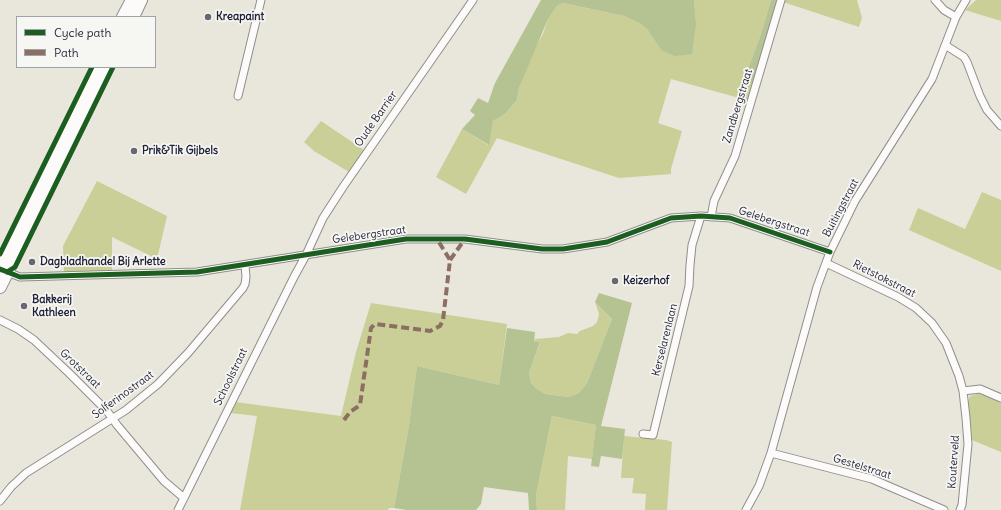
<!DOCTYPE html>
<style>
body{margin:0}
#map{position:relative;width:1001px;height:510px;overflow:hidden;background:#e9e7dc;font-family:Delius,sans-serif}
canvas{display:block}
.legend{position:absolute;left:16px;top:16px;width:140px;height:52px;box-sizing:border-box;background:#f6f6f2;border:1px solid #a1a1a9;margin:0;padding:5px 7px;list-style:none;font-size:12px;color:#22223b}
.legend li{display:flex;align-items:center;gap:8px;height:20px}
.legend b{width:20px;border:1px solid #a1a1a9}
</style>
<div id="map">
<canvas width="1001" height="510"></canvas>
<ul class="legend">
<li><b style="height:5px;background:#1b5e20"></b>Cycle path</li>
<li><b style="height:5px;background:#8d6e63"></b>Path</li>
</ul>
</div>
<script>
const ctx = document.querySelector('canvas').getContext('2d');
ctx.lineJoin = 'round';
function fill(path, color) {
  ctx.fillStyle = color;
  ctx.fill(path, 'evenodd');
}
function poly(rows) {
  const path = new Path2D();
  for (const r of rows) {
    path.moveTo(r[0], r[1]);
    for (let i = 2; i < r.length; i += 2) path.lineTo(r[i], r[i + 1]);
  }
  return path;
}
function strokePath(path, color, width, dash) {
  ctx.strokeStyle = color;
  ctx.lineWidth = width;
  ctx.lineCap = dash ? 'butt' : 'round';
  ctx.setLineDash(dash || []);
  ctx.stroke(path);
}
function label(font, color, halo, rows, align = 'center') {
  ctx.font = font + ' Delius,sans-serif';
  ctx.lineWidth = 3.5;
  ctx.setLineDash([]);
  ctx.textBaseline = 'middle';
  ctx.strokeStyle = halo;
  ctx.fillStyle = color;
  for (const [text, x, y, turn = 0] of rows) {
    ctx.save();
    ctx.translate(x, y);
    ctx.rotate((+turn || 0) * Math.PI / 180);
    ctx.textAlign = isNaN(turn) ? turn : align;
    if (halo) ctx.strokeText(text, 0, 0);
    ctx.fillText(text, 0, 0);
    ctx.restore();
  }
}
const green = poly([
 [694,0,771,0,761,34,747,72,747,79,749,83,753,83,750,101,671,79,658,123,682,131,671,169,671,174,619,178,497,138,466,194,436,177,462,129,488,145,493,121,505,114,517,100,519,88,533,52,543,34,548,19,557,6,563,3,624,16,641,24,647,29,661,50,696,23],
 [784,0,857,0,862,18,859,27,783,2],
 [976,0,1001,0,1001,21,965,10],
 [321,121,364,150,349,172,314,151,304,142],
 [97,181,167,216,157,259,112,237,112,271,64,272,63,246],
 [982,192,1001,200,1001,271,909,230,918,208,965,229],
 [595,302,612,319,587,383,579,393,569,397,545,394,536,388,531,383,529,373,540,343,534,342,535,339,559,337,568,333,577,334,580,331,593,326,597,322,599,314],
 [371,303,507,324,499,385,417,366,409,425,394,508,389,508,388,510,240,510,257,416,230,413,235,402,341,416,356,352],
 [981,393,1001,403,1001,452,972,440,968,402,970,396],
 [552,416,596,425,592,459,568,456,565,510,537,510,536,495],
 [624,436,666,440,672,442,667,510,645,510,646,494,632,493,634,478,621,478]
]);
const forest = poly([
 [541,0,694,0,696,23,692,54,675,56,661,50,647,29,641,24,624,16,563,3,557,6,548,19,519,88,517,100,505,114,493,121,489,145,462,129,475,115,470,111,478,98,488,103,495,83],
 [771,0,778,0,753,83,749,83,746,79,747,72,761,34],
 [599,293,632,303,601,426,625,429,622,459,601,456,599,467,591,466,596,425,552,416,536,495,537,510,529,510,528,493,484,487,481,504,476,510,407,510,394,508,409,425,417,366,499,385,507,328,535,332,534,342,540,342,529,373,531,383,536,388,545,394,569,397,579,393,587,383,612,319,595,302]
]);
const street = poly([
 [935,0,944,10,956,17],
 [945,45,964,57,967,62,980,96,987,110,1001,126],
 [238,96,261,0],
 [711,217,714,201,735,156,781,0],
 [826,263,898,297,916,308,932,323,946,343,959,376,963,391,966,418,968,444,962,505,960,510],
 [4,271,20,277,197,272,406,239,465,239,542,249,563,249,607,242,671,218,701,216,730,218,830,252],
 [0,320,18,329,34,340,69,373,107,411,117,425,164,481,184,498],
 [963,391,980,389,1001,398],
 [643,434,653,435,689,286,690,265,692,245,701,216],
 [771,453,872,479,944,510],
 [0,501,11,487,26,473,126,410,158,384,188,353,243,288,245,284,246,277,245,265],
 [178,510,294,277,306,255,323,218,343,187,473,0],
 [746,510,759,486,771,453,817,287,830,252,855,201,932,79,956,17,966,0]
]);
const primary = poly([
 [123,17,132,0],
 [133,17,141,0],
 [0,265,99,67],
 [0,287,108,67]
]);
const quiet = poly([
 [450,260,465,239],
 [344,420,350,412,360,405,371,328,375,324,430,331,440,326,443,320,450,260,437,239]
]);
const cycleway = poly([
 [0,254,92,67],
 [0,269,20,277,197,272,406,239,465,239,542,249,563,249,607,242,671,218,701,216,730,218,830,252],
 [7,272,15,267,113,67]
]);
const markers = [
 [208,17,4,"#686773"],
 [134,151,4,"#686773"],
 [32,262,4,"#686773"],
 [615,281,4,"#686773"],
 [24,306,4,"#686773"]
];
const poiNames = [
 ["Kreapaint",216,17],
 ["Prik&Tik Gijbels",142,151],
 ["Dagbladhandel Bij Arlette",40,262],
 ["Keizerhof",623,281],
 ["Bakkerij",32,300],
 ["Kathleen",32,313]
];
const streetNames = [
 ["Zandbergstraat",738,106,-73],
 ["Oude Barrier",376,119,-55],
 ["Buitingstraat",841,208,-62],
 ["Gelebergstraat",774,222,18],
 ["Gelebergstraat",369,235,-8],
 ["Rietstokstraat",884,279,27],
 ["Kerselarenlaan",665,340,-76],
 ["Grotstraat",80,369,44],
 ["Schoolstraat",231,377,-64],
 ["Solferinostraat",123,395,-36],
 ["Kouterveld",954,462,-86],
 ["Gestelstraat",862,467,17]
];
fill(green, '#c9cf97');
fill(forest, '#b5c292');
strokePath(street, '#8f8e8d', 9);
strokePath(primary, '#8f8e8d', 14);
strokePath(street, '#fcfbfa', 7);
strokePath(primary, '#fcfbfa', 12);
strokePath(quiet, '#8d6e63', 4, [8, 4]);
strokePath(cycleway, '#1b5e20', 5);
for (const [x, y, r, color] of markers) {
  const dot = new Path2D();
  dot.arc(x, y, r, 0, 2 * Math.PI);
  ctx.fillStyle = color;
  ctx.fill(dot);
  strokePath(dot, '#f6f6f2', 1.5);
}
label('bold 11px', '#22223b', '#f6f6f2', poiNames, 'left');
label('11px', '#22223b', '#f6f6f2', streetNames);
</script>
